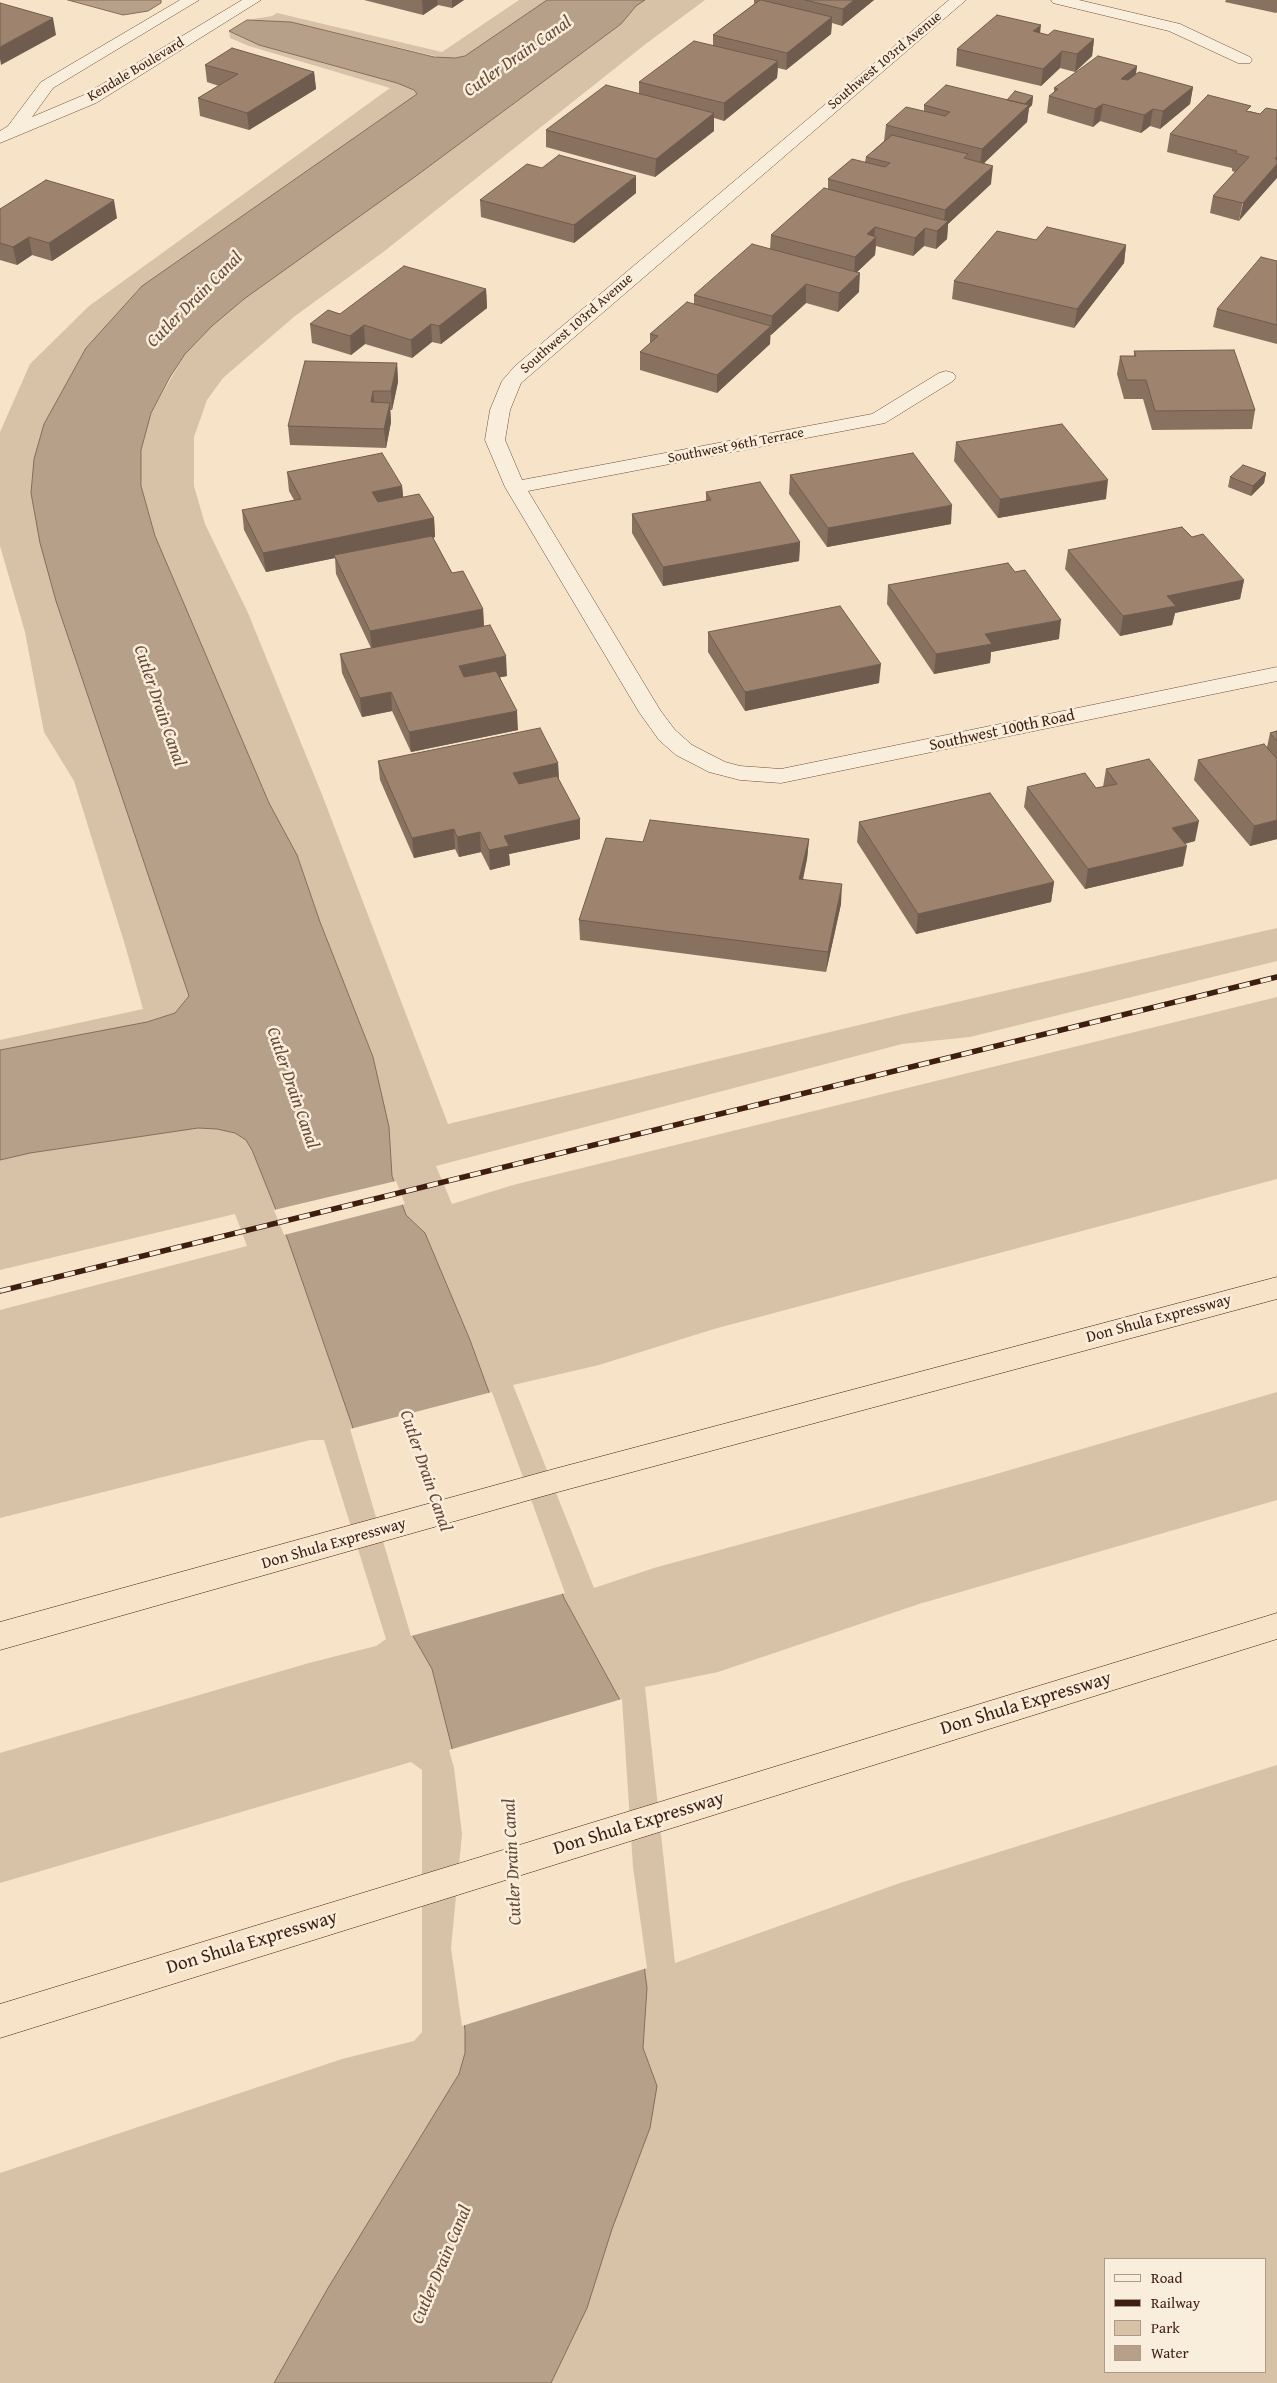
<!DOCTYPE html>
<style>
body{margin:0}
#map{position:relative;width:1277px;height:2383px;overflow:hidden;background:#f6e3c8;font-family:"Gentium Book Plus",serif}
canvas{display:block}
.legend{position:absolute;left:1104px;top:2258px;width:162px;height:115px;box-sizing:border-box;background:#f9eddb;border:1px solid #ae9a89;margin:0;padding:6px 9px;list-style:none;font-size:15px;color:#3e1e0e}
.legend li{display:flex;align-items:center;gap:10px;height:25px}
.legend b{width:25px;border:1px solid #ae9a89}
</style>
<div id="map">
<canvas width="1277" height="2383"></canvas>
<ul class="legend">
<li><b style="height:6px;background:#f9eddb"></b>Road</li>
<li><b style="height:6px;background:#3e1e0e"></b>Railway</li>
<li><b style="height:14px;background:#d7c2a8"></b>Park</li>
<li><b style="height:14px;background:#b7a089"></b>Water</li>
</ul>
</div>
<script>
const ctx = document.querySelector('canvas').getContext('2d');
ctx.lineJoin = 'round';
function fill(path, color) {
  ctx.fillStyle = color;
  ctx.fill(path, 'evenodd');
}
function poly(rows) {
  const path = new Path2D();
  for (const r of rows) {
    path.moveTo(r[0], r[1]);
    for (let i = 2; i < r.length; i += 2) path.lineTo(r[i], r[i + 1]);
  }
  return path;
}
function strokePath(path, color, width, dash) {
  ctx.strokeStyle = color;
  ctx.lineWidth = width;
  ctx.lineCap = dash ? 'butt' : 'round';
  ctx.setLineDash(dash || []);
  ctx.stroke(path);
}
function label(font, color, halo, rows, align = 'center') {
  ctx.font = font + ' "Gentium Book Plus",serif';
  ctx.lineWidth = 5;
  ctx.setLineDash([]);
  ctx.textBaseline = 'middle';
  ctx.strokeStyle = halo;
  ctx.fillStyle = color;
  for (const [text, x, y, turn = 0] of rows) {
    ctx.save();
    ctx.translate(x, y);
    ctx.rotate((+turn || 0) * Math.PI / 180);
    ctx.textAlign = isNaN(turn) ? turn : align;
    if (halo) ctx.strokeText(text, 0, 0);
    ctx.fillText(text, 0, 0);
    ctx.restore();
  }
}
const green = poly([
 [519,0,547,0,465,56,447,59,291,22,247,20,272,16,277,13,442,52],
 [645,0,705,0,647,43,382,253,295,316,223,378,207,400,194,437,194,486,205,524,248,613,321,792,448,1124,909,1013,1277,928,1277,961,970,1037,902,1044,436,1166,452,1204,513,1185,1277,997,1277,1179,714,1329,599,1365,513,1385,594,1588,654,1568,986,1477,1277,1392,1277,1500,919,1604,718,1672,645,1687,675,1963,900,1883,1277,1765,1277,2383,0,2383,0,2173,342,2059,414,2041,422,2032,422,1770,411,1762,0,1883,0,1753,309,1663,376,1646,386,1639,324,1440,310,1440,0,1518,0,1310,247,1246,235,1214,0,1270,0,1160,30,1153,198,1128,217,1129,235,1133,246,1140,252,1150,288,1240,352,1425,412,1634,432,1669,457,1768,465,1834,465,2053,459,2074,449,2093,371,2219,657,2086,643,2048,647,1988,631,1867,621,1702,564,1598,470,1340,425,1233,406,1215,392,1176,390,1144,373,1057,320,922,297,855,269,803,208,661,155,536,141,486,141,450,151,413,185,354,212,326,244,299,416,176,621,24,636,6],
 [1106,2259,1266,2259,1266,2372,1106,2372],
 [229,31,259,45,397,83,414,90,417,94,142,286,86,348,44,424,56,601,189,996,175,1013,147,1022,0,1050,0,1040,143,1009,125,945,74,781,44,732,25,632,0,546,0,432,30,364,89,306,390,88,249,46,230,38]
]);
const water = poly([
 [68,0,161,0,161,3,148,11,123,15,68,0],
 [547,0,645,0,636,6,621,24,416,176,244,299,212,326,185,354,170,377,151,413,141,450,141,486,155,536,269,803,297,855,320,922,373,1057,389,1127,392,1176,406,1215,425,1233,470,1340,564,1598,621,1702,631,1867,647,1988,643,2048,657,2086,650,2128,612,2229,587,2308,551,2383,274,2383,328,2288,459,2074,465,2053,465,2030,454,1948,465,1834,457,1768,432,1669,412,1634,352,1425,288,1240,252,1150,246,1140,235,1133,217,1129,198,1128,30,1153,0,1160,0,1050,147,1022,175,1013,189,996,56,601,40,543,31,493,34,459,44,424,86,348,142,286,417,94,414,90,397,83,259,45,229,31,247,20,291,22,434,57,455,58,465,56,547,0]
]);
const pier = poly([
 [396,1181,405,1204,284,1235,274,1210],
 [492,1392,565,1593,411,1636,350,1429],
 [622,1699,633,1867,647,1968,462,2026,451,1948,462,1834,454,1768,449,1750]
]);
const minor = poly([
 [949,0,966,0,521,383,510,410,505,440,522,480,872,414,939,373,946,371,953,373,956,377,953,381,885,423,528,491,660,710,675,730,692,745,725,762,740,766,781,769,1277,667,1277,681,781,783,740,780,709,772,676,755,659,740,639,712,505,487,485,440,490,410,502,381,515,366,949,0],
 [1051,0,1079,0,1180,24,1250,57,1252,60,1250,63,1238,63,1169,31,1053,3,1051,0]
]);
const tertiary = poly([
 [180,0,199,0,53,88,32,117,84,95,242,0,261,0,96,103,0,143,0,131,8,126,41,82,180,0]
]);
const motorway = poly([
 [1277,1277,1277,1299,554,1493,0,1650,0,1622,554,1469,1277,1277],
 [1277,1613,1277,1639,0,2038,0,2004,1277,1613]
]);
const rail = poly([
 [0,1291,1277,977]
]);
const wall = poly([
 [364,0,464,0,452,8,438,5,423,15],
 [754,0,874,0,842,26,832,23,831,34,786,70,778,68,777,78,724,121,714,118,714,131,655,177,546,147,546,130,639,94,639,82,713,45,713,35,754,4],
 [1226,0,1277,0,1277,12,1276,13,1225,2],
 [1040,33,1048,35,1094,39,1092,56,1075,72,1060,68,1041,86,956,66,957,49],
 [205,65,314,72,316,89,249,130,200,116,198,98,219,86,207,82],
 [1137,66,1136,74,1193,87,1190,104,1160,129,1150,126,1141,133,1100,121,1093,127,1047,113,1049,96,1054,93,1054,88],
 [1033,96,1032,105,1029,108,1027,122,984,163,991,184,948,224,947,239,936,249,924,246,913,256,876,246,875,255,857,272,859,292,838,312,806,303,771,335,770,335,770,344,717,393,640,370,640,352,650,344,650,334,694,304,694,295,770,249,771,235,828,189,828,179,865,162,866,157,884,141,886,125,924,111,924,105,1007,100],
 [1250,111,1260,114,1239,221,1210,213,1213,196,1235,172,1232,171,1232,168,1167,152,1170,134],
 [636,193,574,243,481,217,480,200],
 [0,209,117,218,52,261,32,255,17,265,0,260],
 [1036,240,1126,245,1124,263,1074,328,952,299,954,281],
 [1277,261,1277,344,1213,327,1217,309],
 [486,289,487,308,441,344,432,342,412,358,365,344,351,355,312,343,310,324,340,314],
 [1134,351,1255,410,1252,429,1152,430,1143,399,1124,399,1117,374,1120,356,1134,356],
 [397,363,398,382,392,410,390,410,391,422,386,448,290,445,288,426],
 [956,442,1106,499,998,518,954,461],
 [287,472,402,486,403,497,434,518,435,537,433,538,452,573,483,609,484,626,507,676,500,677,518,730,411,752,392,711,362,717,342,673,340,654,371,648,336,574,335,558,266,572,244,530,242,510,294,500,289,491],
 [1266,473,1264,483,1251,496,1228,487,1230,477],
 [790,475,951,524,827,547,789,494],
 [706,492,800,542,799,561,663,586,632,533,632,514,706,501],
 [1192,537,1244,580,1240,599,1175,613,1172,625,1120,636,1065,569,1068,550],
 [888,585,1059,639,991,652,990,663,934,674,887,604],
 [708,632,879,683,745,711,708,652],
 [1277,731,1277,839,1250,846,1194,780,1198,760,1267,747,1270,733],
 [378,761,558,763,559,780,580,839,509,854,510,865,490,870,481,852,459,857,455,849,414,858,380,780],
 [1106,769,1195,841,1185,844,1183,866,1085,889,1024,807,1027,787,1096,788,1103,787],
 [859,822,1054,882,1051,902,916,934,857,842],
 [809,839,807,859,803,880,841,904,826,972,580,940,579,920]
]);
const shadedWall = poly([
 [422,0,437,0,438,5,423,15],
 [452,0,464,0,452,8],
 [854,0,874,0,842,26,843,9],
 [832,17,831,34,786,70,787,53],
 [53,18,56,35,1,65,0,59,0,47],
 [1041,25,1039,42,1033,31],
 [1094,39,1092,56,1075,72,1077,54],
 [1062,51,1060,68,1041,86,1043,69],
 [778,61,777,78,724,121,724,103],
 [1137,66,1134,83,1121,79],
 [314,72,316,89,249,130,247,113],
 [1193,87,1190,104,1160,129,1163,111],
 [1033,96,1032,105,1029,108,1027,122,980,167,982,149],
 [1103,104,1100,121,1093,127,1095,109],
 [1153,109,1150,126,1141,133,1144,115],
 [714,113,714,131,655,177,656,159],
 [1277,156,1277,178,1239,221,1243,203],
 [993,166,991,184,948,224,947,239,936,249,937,231,944,225,945,210],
 [636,176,636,193,574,243,574,225],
 [114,200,117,218,52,261,49,243],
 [875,227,874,239,876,237,875,255,854,275,855,257,867,234],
 [925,228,924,246,913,256,915,238],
 [29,237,32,255,17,265,13,247],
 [1126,245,1124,263,1074,328,1077,309],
 [860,273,859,292,838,312,839,293],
 [806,284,806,303,771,335,772,316],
 [486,289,487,308,441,344,439,326],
 [431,324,432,342,412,358,411,340],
 [364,325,365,344,351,355,350,336],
 [771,326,770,344,717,393,717,375],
 [397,363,398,382,392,410,391,391],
 [373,391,375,409,371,402],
 [390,403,391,422,386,448,384,429],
 [1266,473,1264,483,1251,496,1253,486],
 [1108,480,1106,499,998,518,1000,499],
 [402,486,404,505,373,511,372,492],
 [952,505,951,524,827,547,828,528],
 [434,518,435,537,336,558,334,555,335,558,266,572,263,553],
 [800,542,799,561,663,586,663,567],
 [1244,580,1240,599,1175,613,1172,625,1120,636,1123,616,1167,596],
 [483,609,484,628,372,650,370,631],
 [1061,620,1059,639,991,652,990,663,934,674,936,654,985,634],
 [506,656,507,676,460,685,459,666],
 [881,664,879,683,745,711,745,692],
 [391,692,392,711,362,717,360,698],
 [517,711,518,730,411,752,409,732],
 [558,763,559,783,514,793,513,773],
 [580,819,580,839,509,854,510,865,490,870,489,850,504,836],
 [1277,820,1277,839,1250,846,1254,826],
 [1199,821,1195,841,1168,847,1172,828],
 [454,829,455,849,414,858,412,838],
 [480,832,481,852,459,857,457,837],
 [809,839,807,859,798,899,799,879],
 [1187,846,1183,866,1085,889,1088,869],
 [1054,882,1051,902,916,934,918,914],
 [842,884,841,904,826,972,828,952]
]);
const building = poly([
 [760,0,761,0,832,17,787,53,713,35,760,0],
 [805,0,854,0,843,9,805,0],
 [0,3,53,18,0,47,0,3],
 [997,15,1041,25,1033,31,1048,35,1054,30,1094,39,1077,54,1062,51,1043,69,957,49,997,15],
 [694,41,778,61,724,103,639,82,694,41],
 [232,48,314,72,247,113,198,98,238,74,205,65,232,48],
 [1098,56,1137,66,1121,79,1128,80,1139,72,1193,87,1163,111,1153,109,1144,115,1103,104,1095,109,1049,96,1058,89,1054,88,1098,56],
 [606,85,714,113,656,159,546,130,606,85],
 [946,85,1029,105,982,149,886,125,906,107,945,116,950,112,924,105,946,85],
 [1015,91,1033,96,1025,104,1007,100,1015,91],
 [1208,95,1251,106,1246,111,1260,114,1266,108,1277,110,1277,156,1275,159,1277,159,1277,164,1243,203,1213,196,1249,157,1235,153,1237,151,1170,134,1208,95],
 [892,135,968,154,964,158,993,166,945,210,828,179,852,159,885,167,890,163,866,157,892,135],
 [559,155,636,176,574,225,480,200,527,164,542,168,559,155],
 [46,180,114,200,49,243,29,237,13,247,0,243,0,209,46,180],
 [824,188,948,221,937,231,925,228,915,238,875,227,867,234,876,237,855,257,771,235,824,188],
 [1047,227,1126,245,1077,309,954,281,997,231,1036,240,1047,227],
 [752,244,860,273,839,293,806,284,772,316,694,295,752,244],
 [1261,257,1277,261,1277,325,1217,309,1261,257],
 [404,266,486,289,439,326,431,324,411,340,364,325,350,336,310,324,328,310,340,314,404,266],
 [687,302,771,326,717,375,640,352,658,336,650,334,687,302],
 [1234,350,1255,410,1155,411,1146,380,1127,380,1120,356,1136,356,1134,351,1234,350],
 [305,361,397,363,391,391,373,391,371,402,390,403,384,429,288,426,305,361],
 [1062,424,1108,480,1000,499,956,442,1062,424],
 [382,453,402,486,372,492,378,502,419,494,434,518,263,553,242,510,301,499,287,472,382,453],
 [913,453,952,505,828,528,790,475,913,453],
 [1243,465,1266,473,1253,486,1230,477,1243,465],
 [760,482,800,542,663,567,632,514,711,500,706,492,760,482],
 [1182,527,1192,537,1203,534,1244,580,1167,596,1176,606,1123,616,1068,550,1182,527],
 [432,536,452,573,463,571,483,609,370,631,334,555,432,536],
 [1008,563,1015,572,1025,570,1061,620,985,634,992,644,936,654,888,585,1008,563],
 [840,606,881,664,745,692,708,632,840,606],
 [490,625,506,656,459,666,464,677,496,671,517,711,409,732,391,692,360,698,340,654,490,625],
 [540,728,558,763,513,773,519,784,557,776,580,819,504,836,509,846,489,850,480,832,457,837,454,829,412,838,378,761,540,728],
 [1277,731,1277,741,1270,733,1277,731],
 [1264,744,1277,759,1277,820,1254,826,1198,760,1264,744],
 [1149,759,1199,821,1172,828,1187,846,1088,869,1027,787,1085,773,1096,788,1117,784,1106,769,1149,759],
 [990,793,1054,882,918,914,859,822,990,793],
 [650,820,809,839,799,879,842,884,828,952,579,920,606,838,643,842,650,820]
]);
const farStreetnames = [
 ["Southwest 103rd Avenue",885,61,-40],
 ["Kendale Boulevard",136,70,-31],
 ["Southwest 103rd Avenue",577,324,-41],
 ["Southwest 96th Terrace",736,446,-11]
];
const streetNames = [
 ["Southwest 100th Road",1002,731,-12],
 ["Don Shula Expressway",1159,1319,-15],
 ["Don Shula Expressway",334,1544,-16]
];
const waterNames = [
 ["Cutler Drain Canal",518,57,-35],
 ["Cutler Drain Canal",195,300,-45],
 ["Cutler Drain Canal",159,706,71],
 ["Cutler Drain Canal",292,1088,71],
 ["Cutler Drain Canal",425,1471,71],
 ["Cutler Drain Canal",513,1862,-93],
 ["Cutler Drain Canal",442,2265,-67]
];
const nearStreetnames = [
 ["Don Shula Expressway",1026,1704,-17],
 ["Don Shula Expressway",639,1824,-17],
 ["Don Shula Expressway",252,1943,-17]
];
fill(green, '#d7c2a8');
fill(water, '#b7a089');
strokePath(water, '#876c58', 1);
fill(pier, '#f6e3c8');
strokePath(minor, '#6c4f3c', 1);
strokePath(tertiary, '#6c4f3c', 1);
strokePath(motorway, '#3e1e0e', 1);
fill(minor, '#f9eddb');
fill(tertiary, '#f9eddb');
fill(motorway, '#f6e3c8');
strokePath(rail, '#3e1e0e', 5.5);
strokePath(rail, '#f9eddb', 4, [11]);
fill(wall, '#88725f');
fill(shadedWall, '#6f5c4e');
fill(building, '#9e846f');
strokePath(building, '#6f5c4e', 1);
label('14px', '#3e1e0e', '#f9eddb', farStreetnames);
label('16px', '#3e1e0e', '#f9eddb', streetNames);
label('italic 18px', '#684c39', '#f9eddb', waterNames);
label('19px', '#3e1e0e', '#f9eddb', nearStreetnames);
</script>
